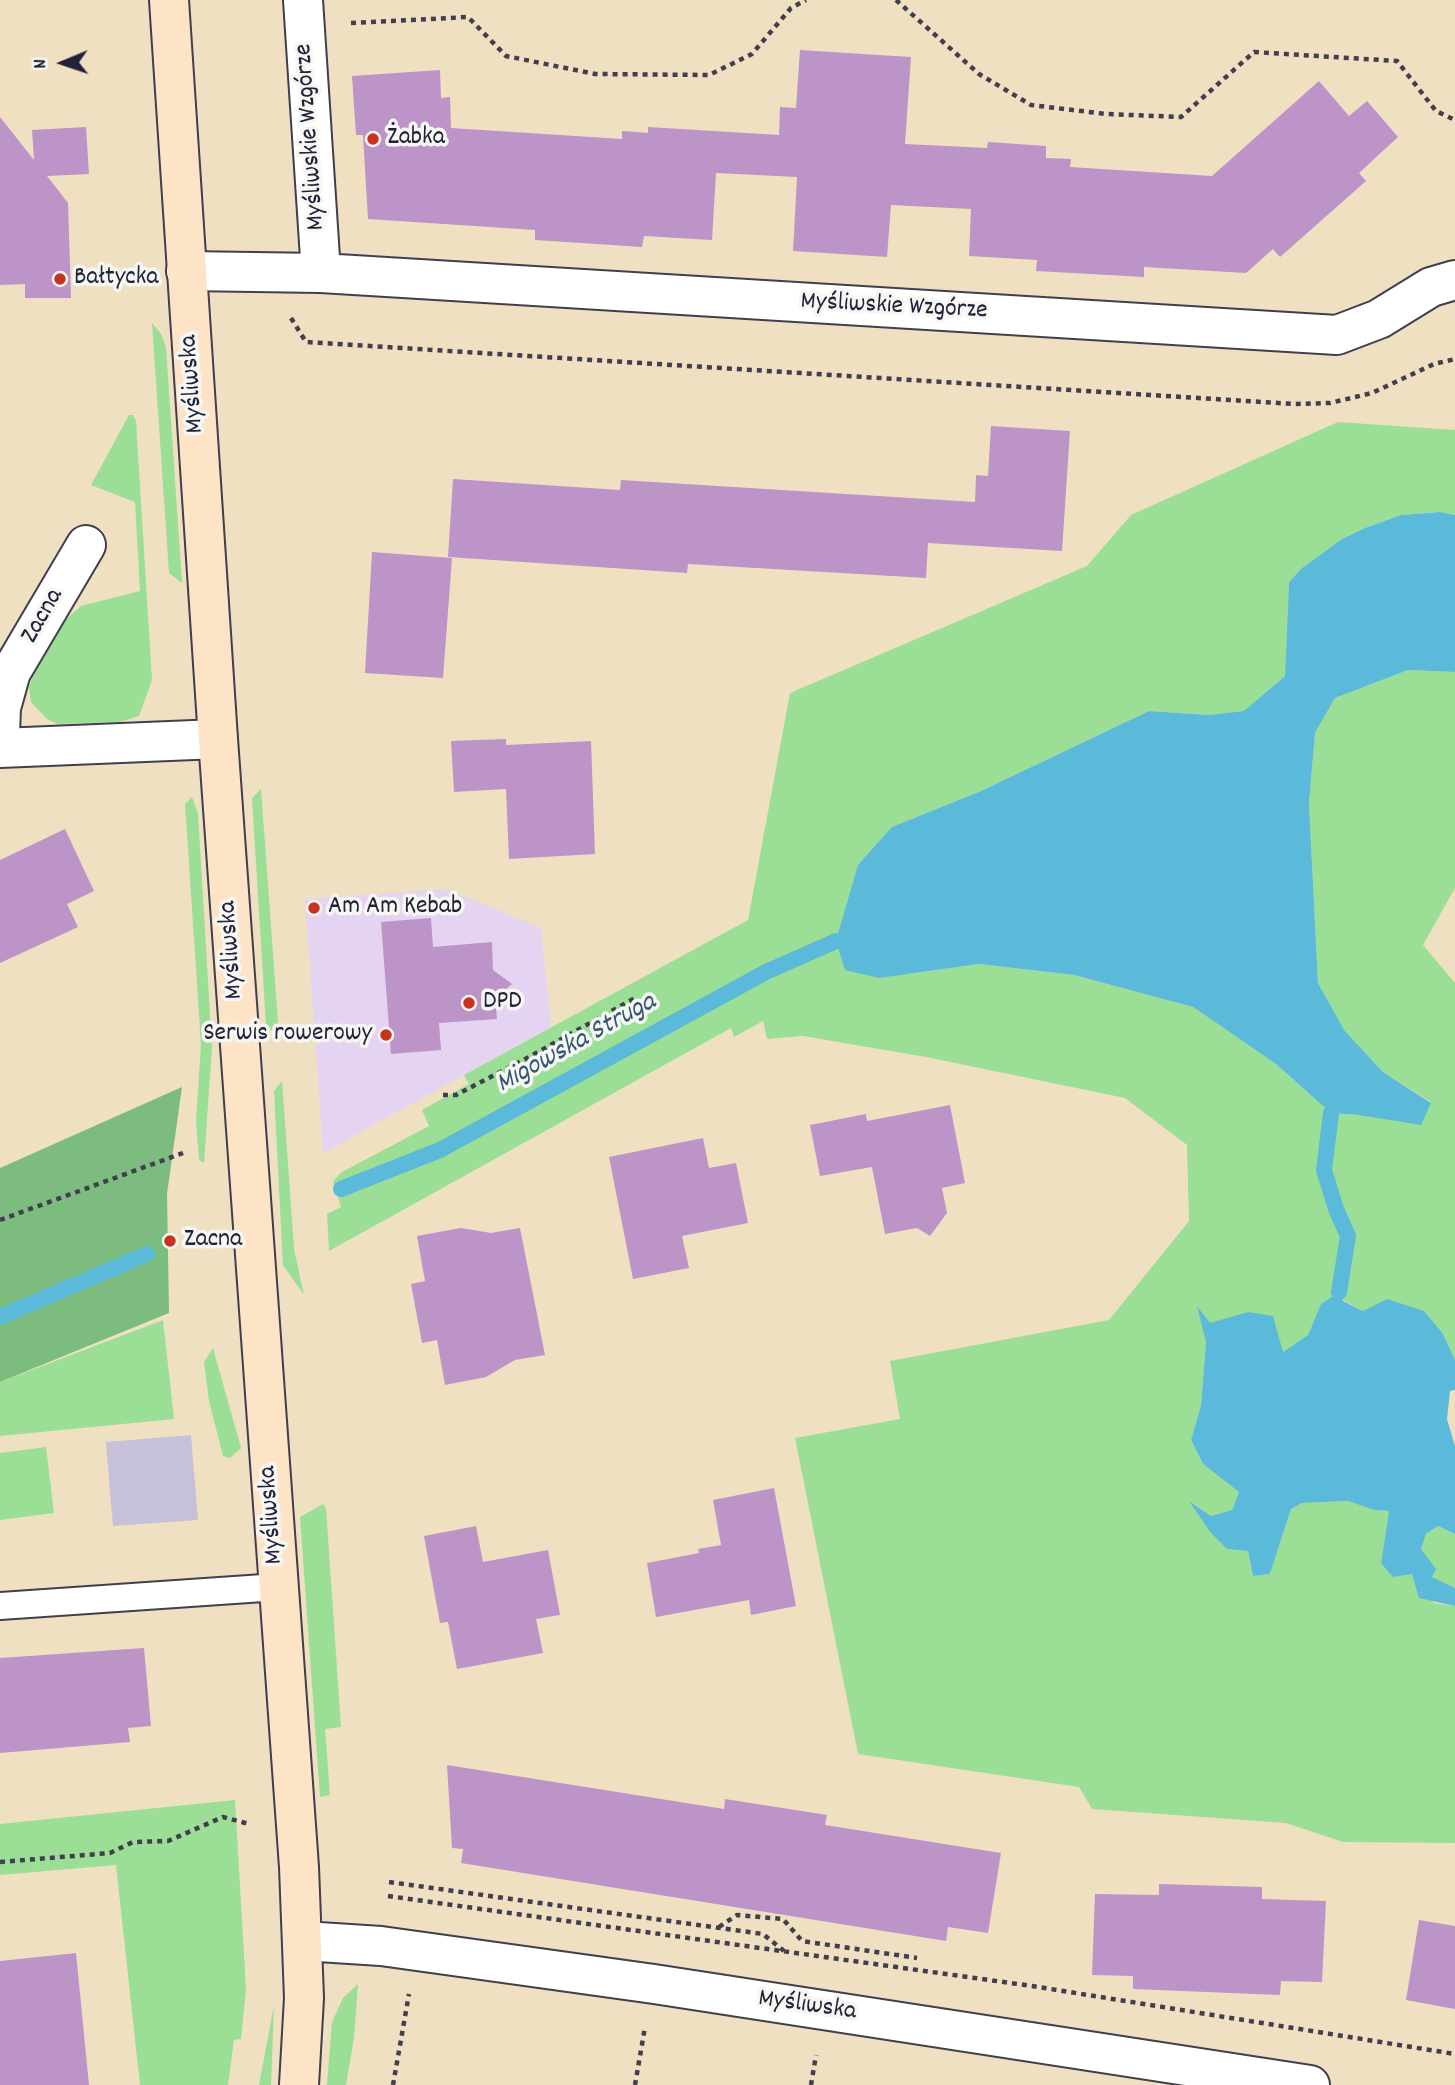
<!DOCTYPE html>
<meta charset="utf-8">
<style>
body{margin:0}
#map{position:relative;width:1455px;height:2085px;overflow:hidden;background:#f0e0c2;font-family:Dekko,sans-serif}
canvas{display:block}
.north{position:absolute;left:28px;top:28px;width:70px;height:70px;-webkit-text-stroke:5px #f6f6f2;paint-order:stroke;rotate:268deg;font-size:19px;font-weight:700;line-height:28px;text-align:center;color:#22223b}
.north::after{content:'';display:block;margin:auto;width:24px;height:32px;background:#22223b;clip-path:polygon(50% 0,100% 100%,50% 72%,0 100%)}
</style>
<div id="map">
<canvas width="1455" height="2085"></canvas>
<div class="north">N</div>
</div>
<script>
const ctx = document.querySelector('canvas').getContext('2d');
ctx.lineJoin = 'round';
function fill(path, color) {
  ctx.fillStyle = color;
  ctx.fill(path, 'evenodd');
}
function poly(rows) {
  const path = new Path2D();
  for (const r of rows) {
    path.moveTo(r[0], r[1]);
    for (let i = 2; i < r.length; i += 2) path.lineTo(r[i], r[i + 1]);
  }
  return path;
}
function strokePath(path, color, width, dash) {
  ctx.strokeStyle = color;
  ctx.lineWidth = width;
  ctx.lineCap = dash ? 'butt' : 'round';
  ctx.setLineDash(dash || []);
  ctx.stroke(path);
}
function label(font, color, halo, rows, align = 'center') {
  ctx.font = font + ' Dekko,sans-serif';
  ctx.lineWidth = 7;
  ctx.setLineDash([]);
  ctx.textBaseline = 'middle';
  ctx.strokeStyle = halo;
  ctx.fillStyle = color;
  for (const [text, x, y, turn = 0] of rows) {
    ctx.save();
    ctx.translate(x, y);
    ctx.rotate((+turn || 0) * Math.PI / 180);
    ctx.textAlign = isNaN(turn) ? turn : align;
    if (halo) ctx.strokeText(text, 0, 0);
    ctx.fillText(text, 0, 0);
    ctx.restore();
  }
}
const built = poly([
 [447,889,541,928,551,1027,323,1153,305,899]
]);
const industrial = poly([
 [191,1435,198,1520,113,1526,106,1442]
]);
const green = poly([
 [152,323,161,334,166,347,182,583,169,573],
 [129,415,133,415,136,421,152,680,139,716,120,722,58,724,47,719,31,702,29,688,35,669,48,647,63,622,81,606,140,591,135,502,91,485],
 [1338,422,1455,430,1455,515,1440,512,1401,515,1365,528,1342,539,1302,568,1289,582,1285,676,1244,711,1209,715,1149,711,981,791,892,827,908,974,979,964,1074,975,1193,1007,1276,1064,1331,1113,1359,1115,1431,1102,1383,1072,1345,1031,1318,983,1309,804,1315,733,1335,698,1408,670,1455,672,1455,888,1423,945,1455,983,1455,1360,1443,1334,1363,1311,1343,1300,1339,1292,1321,1304,1308,1335,1283,1352,1248,1312,1210,1324,1198,1308,1206,1342,1201,1405,1191,1440,1203,1464,1239,1492,1232,1510,1211,1516,1191,1502,1248,1551,1253,1576,1270,1574,1291,1509,1302,1503,1348,1501,1374,1510,1389,1511,1381,1563,1412,1574,1434,1603,1455,1606,1455,1843,1343,1842,1286,1823,1092,1809,1079,1787,858,1754,795,1438,900,1419,890,1361,1109,1320,1189,1221,1187,1145,1125,1098,926,1057,803,1036,767,1039,763,1021,734,1037,731,1028,329,1251,327,1214,341,1207,333,1181,342,1172,429,1126,422,1110,469,1084,464,1075,748,920,790,693,1087,566,1131,515],
 [261,789,279,1036,266,1026,252,798],
 [192,797,198,814,212,1047,204,1163,199,1160,196,1121,201,1045,185,804],
 [282,1081,294,1249,304,1295,283,1265,274,1091],
 [163,1320,174,1419,0,1436,0,1382],
 [213,1348,241,1448,230,1458,223,1456,209,1401,204,1362],
 [46,1447,54,1513,0,1520,0,1453],
 [323,1504,326,1508,341,1727,325,1729,330,1795,320,1797,300,1517],
 [1438,1526,1455,1534,1455,1588,1432,1577,1421,1549,1426,1534],
 [235,1800,246,1989,241,2039,234,2040,228,2085,140,2085,116,1865,0,1875,0,1824],
 [358,1984,354,2038,346,2085,327,2085,332,2022,343,1998],
 [274,2005,271,2085,259,2085]
]);
const forest = poly([
 [182,1087,167,1194,169,1313,0,1382,0,1168]
]);
const water = poly([
 [1440,512,1455,515,1455,672,1408,670,1335,698,1315,733,1309,804,1318,983,1345,1031,1383,1072,1431,1103,1421,1125,1359,1115,1331,1113,1276,1064,1193,1007,1074,975,979,964,879,978,845,970,836,941,858,865,892,827,981,791,1149,711,1209,715,1244,711,1285,676,1289,582,1302,568,1342,539,1365,528,1401,515],
 [1339,1292,1343,1301,1363,1311,1387,1299,1424,1311,1443,1334,1455,1360,1455,1390,1450,1391,1447,1419,1455,1446,1455,1534,1438,1526,1426,1534,1421,1549,1436,1569,1432,1577,1455,1588,1455,1606,1419,1598,1412,1574,1393,1577,1381,1563,1389,1511,1374,1510,1348,1501,1302,1503,1291,1509,1270,1574,1253,1576,1248,1551,1227,1549,1211,1533,1189,1501,1211,1516,1232,1510,1239,1492,1203,1464,1191,1440,1201,1405,1206,1342,1197,1306,1210,1323,1248,1312,1273,1316,1283,1352,1308,1335,1321,1304]
]);
const stream = poly([
 [1331,1113,1324,1170,1336,1209,1348,1236,1339,1292],
 [341,1189,440,1150,766,972,836,941],
 [0,1317,147,1254]
]);
const building = poly([
 [800,50,911,57,905,144,987,148,988,142,1046,146,1046,158,1071,159,1070,167,1212,176,1319,81,1349,116,1367,101,1398,137,1359,173,1366,181,1280,257,1273,249,1246,273,1144,267,1144,277,1036,271,1037,260,969,256,971,209,891,205,887,257,793,251,797,177,716,173,712,240,644,236,642,247,535,240,535,230,368,219,363,135,356,135,352,76,440,70,441,98,450,97,451,128,622,139,622,131,648,133,648,127,779,135,780,107,796,108],
 [0,117,34,160,32,130,86,127,89,174,47,176,68,203,71,298,25,298,25,284,0,285],
 [991,426,1070,431,1062,551,928,543,926,578,688,564,687,573,448,557,453,479,620,490,621,480,975,502,976,475,988,476],
 [372,552,452,558,443,678,365,673],
 [506,739,506,745,591,741,595,854,509,859,506,789,454,792,451,741],
 [65,829,94,891,67,904,78,927,0,963,0,860],
 [431,918,433,947,492,942,493,970,512,984,495,998,497,1019,439,1023,441,1050,391,1054,381,922],
 [950,1105,965,1183,942,1188,947,1213,930,1236,917,1228,885,1234,872,1167,820,1176,810,1125,866,1114,867,1121],
 [703,1138,709,1168,736,1163,748,1223,682,1236,689,1268,633,1279,609,1157],
 [461,1228,491,1233,520,1228,545,1355,515,1360,486,1377,445,1385,437,1340,422,1343,411,1284,425,1281,417,1236],
 [774,1488,796,1606,751,1615,749,1600,656,1617,647,1563,699,1553,698,1549,721,1545,713,1500],
 [476,1526,483,1562,548,1550,560,1615,536,1619,543,1653,457,1669,448,1622,440,1623,424,1536],
 [144,1648,151,1726,128,1728,130,1742,0,1753,0,1658],
 [447,1765,724,1809,725,1799,827,1815,825,1825,1001,1853,988,1933,948,1927,946,1941,461,1863,463,1849,452,1848],
 [1159,1884,1262,1887,1262,1899,1326,1901,1322,1982,1281,1981,1280,1995,1133,1989,1133,1976,1092,1975,1095,1894,1159,1895],
 [1419,1920,1455,1926,1455,2009,1406,2000],
 [76,1953,89,2085,0,2085,0,1961]
]);
const path = poly([
 [896,0,979,74,1031,105,1106,114,1181,117,1254,52,1397,61,1436,111,1455,120],
 [351,23,468,17,506,56,595,74,709,75,752,54,791,8,806,0],
 [291,318,306,342,1294,404,1330,403,1372,393,1434,364,1455,359],
 [443,1095,456,1095,529,1057,635,998],
 [0,1220,183,1153],
 [0,1862,110,1853,133,1842,168,1841,223,1817,249,1824],
 [389,1882,763,1934,784,1951],
 [388,1896,1032,1986,1455,2054],
 [719,1927,737,1915,783,1919,802,1941,917,1958],
 [393,2085,409,1994],
 [635,2085,645,2027],
 [811,2085,816,2055]
]);
const lane = poly([
 [0,1606,278,1587]
]);
const street = poly([
 [303,0,321,273],
 [186,271,321,273,1337,335,1379,319,1431,287,1455,280],
 [0,733,1,708,11,672,86,545],
 [0,748,218,739],
 [303,1941,381,1946,654,1984,1310,2085]
]);
const secondary = poly([
 [169,0,218,739,299,1867,304,1998,299,2085]
]);
const markers = [
 [373,139,7,"#c8321e"],
 [60,279,7,"#c8321e"],
 [314,908,7,"#c8321e"],
 [469,1003,7,"#c8321e"],
 [386,1035,7,"#c8321e"],
 [170,1241,7,"#c8321e"]
];
const streetNames = [
 ["Myśliwskie Wzgórze",312,137,-94],
 ["Myśliwskie Wzgórze",894,308,3],
 ["Myśliwska",194,384,-94],
 ["Zacna",44,617,-60],
 ["Myśliwska",233,950,-94],
 ["Myśliwska",273,1515,-94],
 ["Myśliwska",807,2007,8]
];
const poiNames = [
 ["Żabka",387,139],
 ["Bałtycka",74,279],
 ["Am Am Kebab",328,908],
 ["DPD",483,1003],
 ["Serwis rowerowy",372,1035,"right"],
 ["Zacna",184,1241]
];
const waterNames = [
 ["Migowska Struga",577,1045,-29]
];
fill(built, '#e4d3f1');
fill(industrial, '#c6c0d9');
fill(green, '#9bde96');
fill(forest, '#7cbd7f');
fill(water, '#5bb9da');
strokePath(stream, '#5bb9da', 16);
fill(building, '#bc94c7');
strokePath(lane, '#413e4f', 30);
strokePath(street, '#413e4f', 42);
strokePath(secondary, '#413e4f', 42);
strokePath(path, '#413e4f', 4.5, [5, 5]);
strokePath(lane, '#fff', 26);
strokePath(street, '#fff', 38);
strokePath(secondary, '#fee4c6', 38);
for (const [x, y, r, color] of markers) {
  const dot = new Path2D();
  dot.arc(x, y, r, 0, 2 * Math.PI);
  ctx.fillStyle = color;
  ctx.fill(dot);
  strokePath(dot, '#f6f6f2', 2.5);
}
label('26px', '#22223b', '#f6f6f2', streetNames);
label('26px', '#22223b', '#f6f6f2', poiNames, 'left');
label('italic 28px', '#365773', '#f6f6f2', waterNames);
</script>
